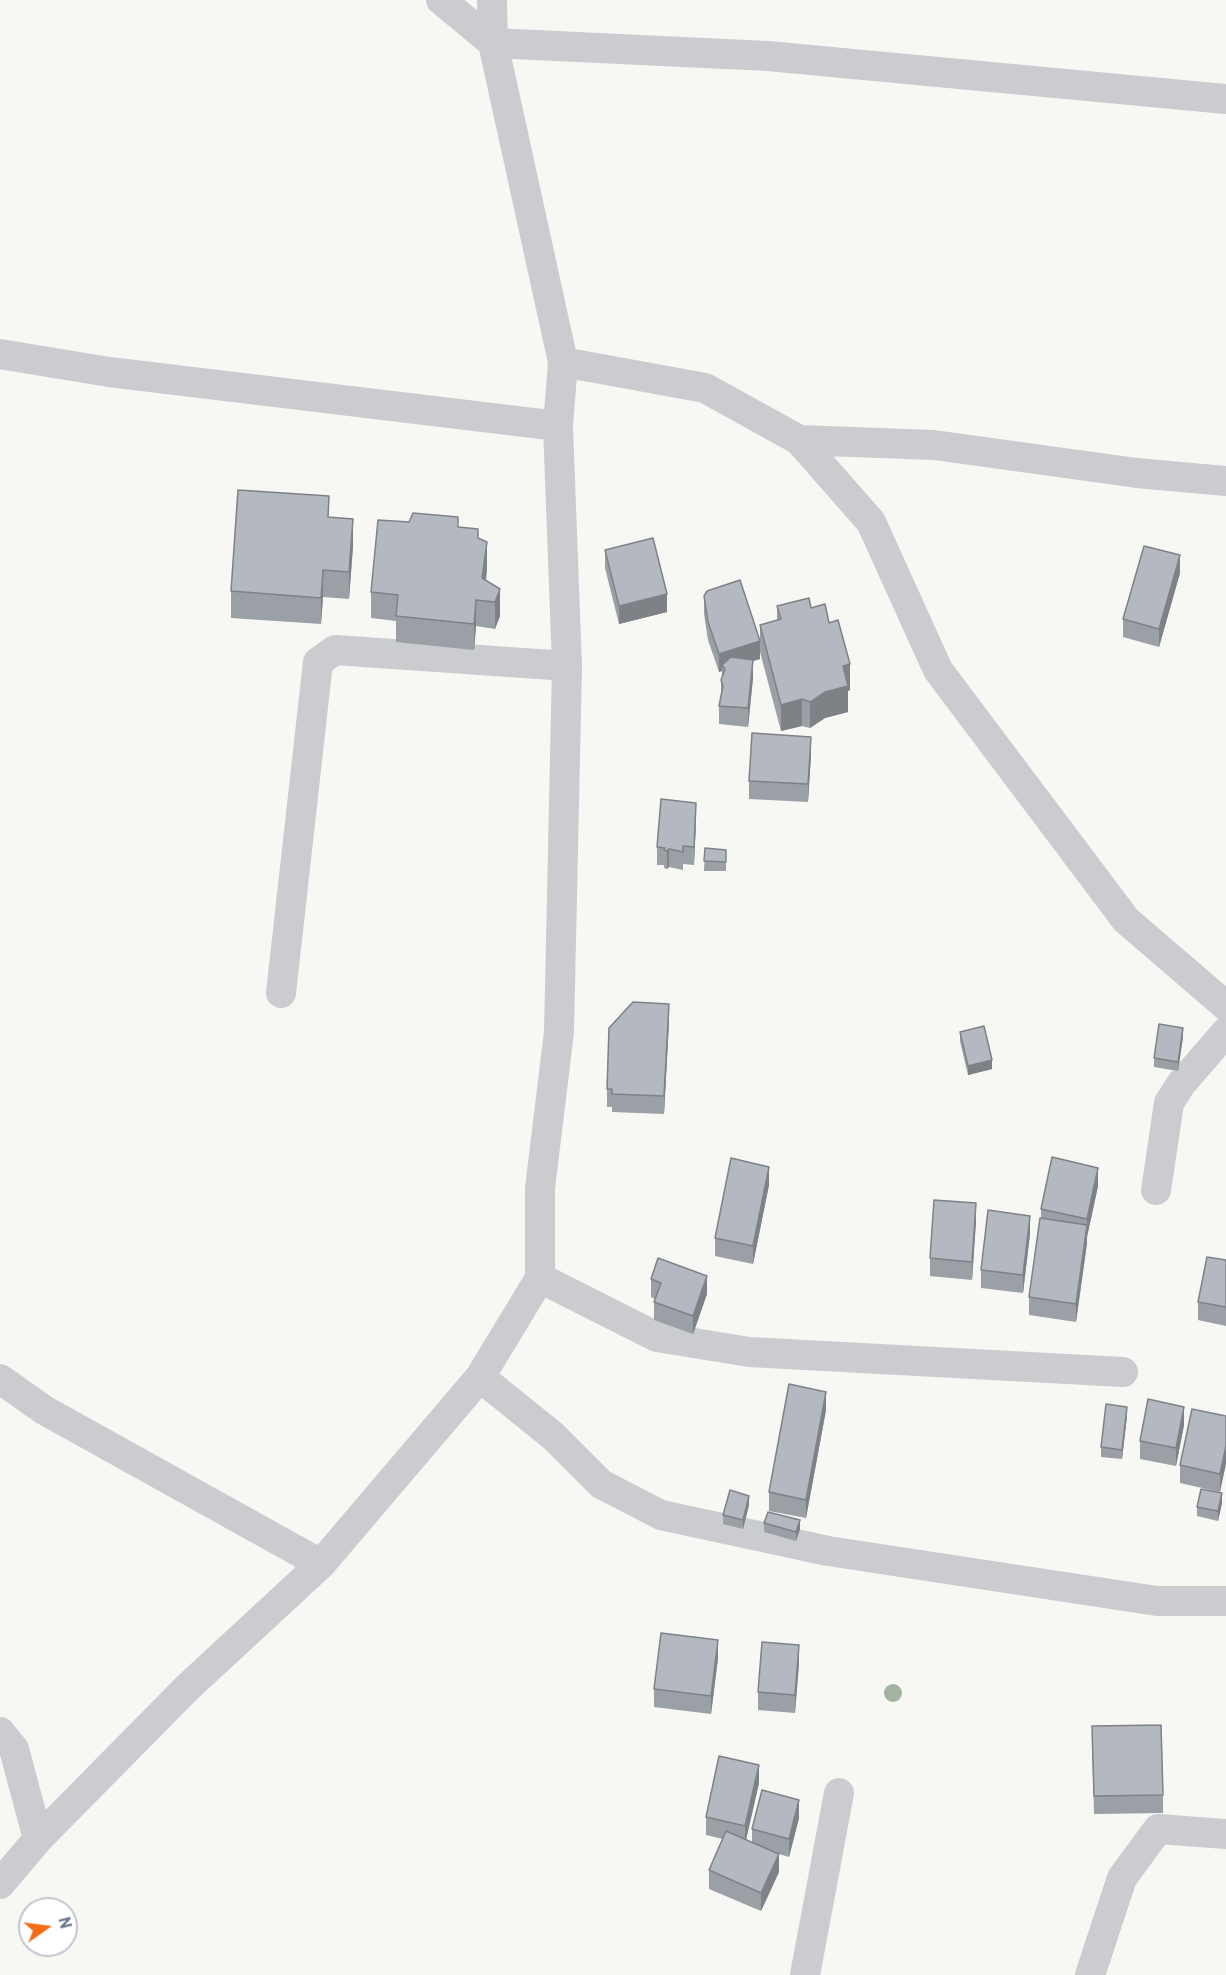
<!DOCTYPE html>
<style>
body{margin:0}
#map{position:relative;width:1226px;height:1975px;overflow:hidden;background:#f7f8f4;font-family:Overpass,sans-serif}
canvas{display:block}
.north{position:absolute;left:18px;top:1897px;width:60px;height:60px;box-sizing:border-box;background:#fff;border:2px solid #c1c7cf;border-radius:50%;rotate:76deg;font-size:16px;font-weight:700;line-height:24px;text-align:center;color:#647288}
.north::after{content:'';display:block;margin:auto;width:21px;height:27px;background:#f36c18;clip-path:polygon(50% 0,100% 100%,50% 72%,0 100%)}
</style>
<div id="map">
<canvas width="1226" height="1975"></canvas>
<div class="north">N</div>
</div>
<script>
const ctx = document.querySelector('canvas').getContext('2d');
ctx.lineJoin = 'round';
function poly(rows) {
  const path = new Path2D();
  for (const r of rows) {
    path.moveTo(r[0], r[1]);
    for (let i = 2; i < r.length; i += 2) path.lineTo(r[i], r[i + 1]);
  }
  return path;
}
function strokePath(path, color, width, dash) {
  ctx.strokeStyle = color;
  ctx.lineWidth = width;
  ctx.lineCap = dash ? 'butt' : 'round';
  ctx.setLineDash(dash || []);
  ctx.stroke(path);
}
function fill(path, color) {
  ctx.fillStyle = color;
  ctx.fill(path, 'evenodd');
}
const minor = poly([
 [441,0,493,43,768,56,1226,99],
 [0,354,109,372,558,426],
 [563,362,705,388,799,440,934,445,1137,473,1226,481],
 [799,440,871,522,938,670,1126,920,1226,1006],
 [281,993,318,662,335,650,567,666],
 [1156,1190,1169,1103,1181,1084,1226,1032],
 [540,1278,657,1337,749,1352,1123,1372],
 [480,1377,553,1436,601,1484,661,1515,828,1551,1157,1601,1226,1601],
 [0,1379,44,1410,321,1564],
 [0,1732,14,1749,38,1839],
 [0,1884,38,1839,187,1688,321,1564,480,1377,540,1278,540,1188,559,1032,567,666,558,426,563,362,493,43,492,0],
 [805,1975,839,1793],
 [1090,1975,1122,1878,1158,1829,1226,1834]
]);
const trees = [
 [893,1693]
];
const wall = poly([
 [329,517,353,546,349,599,323,597,321,624,231,618,231,591],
 [458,527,478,538,487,569,486,580,500,589,500,616,495,629,476,626,474,650,396,642,396,621,371,618,371,592],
 [605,550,667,612,619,624,605,568],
 [1180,573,1159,647,1123,637,1123,619],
 [704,596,760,659,753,661,753,678,748,727,719,724,719,706,721,698,721,680,722,677,722,671,719,672,708,640,704,614],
 [777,606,811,608,829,623,850,690,848,691,848,712,825,718,810,728,802,726,781,731,760,652,760,625,777,620],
 [811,755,808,802,749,799,749,781],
 [696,821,694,865,683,864,683,870,669,867,667,869,664,868,664,865,657,865,657,847],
 [705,848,726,850,726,871,704,871],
 [669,1022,664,1114,612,1112,612,1107,607,1107,607,1089],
 [960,1032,992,1069,968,1075,960,1041],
 [1183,1037,1178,1071,1154,1067,1154,1058],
 [769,1185,753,1264,715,1256,715,1238],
 [1098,1186,1087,1237,1087,1243,1076,1322,1029,1315,1029,1297,1041,1218,1041,1209],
 [976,1221,972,1280,930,1276,930,1258],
 [1030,1234,1023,1293,981,1288,981,1270],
 [1226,1260,1226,1326,1198,1320,1198,1302],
 [651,1279,707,1294,693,1334,654,1320,654,1302,655,1299,651,1297],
 [826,1410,806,1518,769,1511,769,1492],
 [1127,1416,1122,1459,1101,1457,1101,1447],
 [1226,1416,1220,1492,1180,1483,1180,1465],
 [1184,1425,1176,1466,1140,1459,1140,1441],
 [1222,1503,1218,1521,1197,1516,1197,1507],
 [749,1505,743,1529,723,1524,723,1515],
 [764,1523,800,1529,796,1541,764,1532],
 [718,1658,711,1714,654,1707,654,1689],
 [799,1663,795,1713,758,1710,758,1692],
 [1092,1744,1163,1795,1163,1813,1094,1814],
 [759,1783,746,1840,752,1842,752,1829,799,1818,789,1857,779,1854,779,1872,761,1911,709,1889,709,1870,723,1839,706,1835,706,1817]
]);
const shadedWall = poly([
 [353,519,353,546,349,599,349,572],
 [487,542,487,569,483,601,482,578],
 [1180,555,1180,573,1159,647,1159,629],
 [323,570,323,597,321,624,321,598],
 [500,589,500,616,495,629,495,602],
 [667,594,667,612,619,624,619,606],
 [476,600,476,626,474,650,474,624],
 [760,641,760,659,753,661,753,678,748,727,748,708,722,665,722,671,719,672,719,654],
 [850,664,850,690,848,691,848,712,825,718,810,728,810,702,825,692,843,666],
 [802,699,802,726,781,731,781,705],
 [811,737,811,755,808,802,808,784],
 [696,803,696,821,694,865,694,847],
 [669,849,669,867,667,869,667,851],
 [669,1004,669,1022,664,1114,664,1096],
 [1183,1028,1183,1037,1178,1071,1178,1062],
 [992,1060,992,1069,968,1075,968,1066],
 [769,1167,769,1185,753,1264,753,1246],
 [1098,1168,1098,1186,1087,1237,1087,1219],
 [976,1203,976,1221,972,1280,972,1262],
 [1030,1216,1030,1234,1023,1293,1023,1275],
 [1087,1225,1087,1243,1076,1322,1076,1304],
 [707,1276,707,1294,693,1334,693,1316],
 [826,1392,826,1410,806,1518,806,1500],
 [1127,1407,1127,1416,1122,1459,1122,1450],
 [1184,1407,1184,1425,1176,1466,1176,1448],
 [1226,1446,1226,1464,1220,1492,1220,1474],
 [1222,1493,1222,1503,1218,1521,1218,1511],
 [749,1496,749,1505,743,1529,743,1520],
 [800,1520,800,1529,796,1541,796,1532],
 [718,1640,718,1658,711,1714,711,1696],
 [799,1645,799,1663,795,1713,795,1695],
 [759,1765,759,1783,745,1844,745,1826],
 [799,1800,799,1818,789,1857,789,1839],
 [779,1854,779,1872,761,1911,761,1893]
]);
const building = poly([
 [238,490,329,496,328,517,353,519,349,572,323,570,321,598,231,591,238,490],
 [413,513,458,517,458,527,478,529,478,538,487,542,482,578,500,589,495,602,476,600,474,624,396,616,398,595,371,592,378,520,409,522,413,513],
 [653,538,667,594,619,606,605,550,653,538],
 [1144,546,1180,555,1159,629,1123,619,1144,546],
 [740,580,760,641,719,654,708,622,704,596,707,591,740,580],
 [809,598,811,608,825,604,829,623,838,620,850,664,843,666,848,686,825,692,810,702,802,699,781,705,760,625,781,619,777,606,809,598],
 [731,657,753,660,748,708,719,706,723,686,721,680,725,669,722,665,731,657],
 [752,733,811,737,808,784,749,781,752,733],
 [661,799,696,803,694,847,683,846,683,852,669,849,667,851,664,850,665,848,657,847,661,799],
 [705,848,726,850,726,862,704,861,705,848],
 [633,1002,669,1004,664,1096,612,1094,612,1089,607,1089,609,1028,633,1002],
 [1159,1024,1183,1028,1178,1062,1154,1058,1159,1024],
 [984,1026,992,1060,968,1066,960,1032,984,1026],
 [1052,1157,1098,1168,1087,1219,1041,1209,1052,1157],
 [731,1158,769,1167,753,1246,715,1238,731,1158],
 [934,1200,976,1203,972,1262,930,1258,934,1200],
 [988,1210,1030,1216,1023,1275,981,1270,988,1210],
 [1040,1218,1087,1225,1076,1304,1029,1297,1040,1218],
 [1207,1257,1226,1260,1226,1307,1198,1302,1207,1257],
 [658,1258,707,1276,693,1316,654,1302,661,1283,651,1279,658,1258],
 [789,1384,826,1392,806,1500,769,1492,789,1384],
 [1148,1399,1184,1407,1176,1448,1140,1441,1148,1399],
 [1106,1404,1127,1407,1122,1450,1101,1447,1106,1404],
 [1192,1409,1226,1416,1226,1446,1220,1474,1180,1465,1192,1409],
 [1201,1489,1222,1493,1218,1511,1197,1507,1201,1489],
 [730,1490,749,1496,743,1520,723,1515,730,1490],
 [768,1512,800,1520,796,1532,764,1523,768,1512],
 [661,1633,718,1640,711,1696,654,1689,661,1633],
 [762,1642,799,1645,795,1695,758,1692,762,1642],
 [1161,1725,1163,1795,1094,1796,1092,1726,1161,1725],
 [719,1756,759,1765,745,1826,706,1817,719,1756],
 [762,1790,799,1800,789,1839,752,1829,762,1790],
 [726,1831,779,1854,761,1893,709,1870,726,1831]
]);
strokePath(minor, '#caccd0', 30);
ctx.fillStyle = '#a4b2a2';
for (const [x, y] of trees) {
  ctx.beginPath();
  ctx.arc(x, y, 9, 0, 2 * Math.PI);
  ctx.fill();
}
fill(wall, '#9b9fa6');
fill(shadedWall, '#7e8287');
fill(building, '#b4b9c1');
strokePath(building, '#7e8287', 1.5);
</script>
